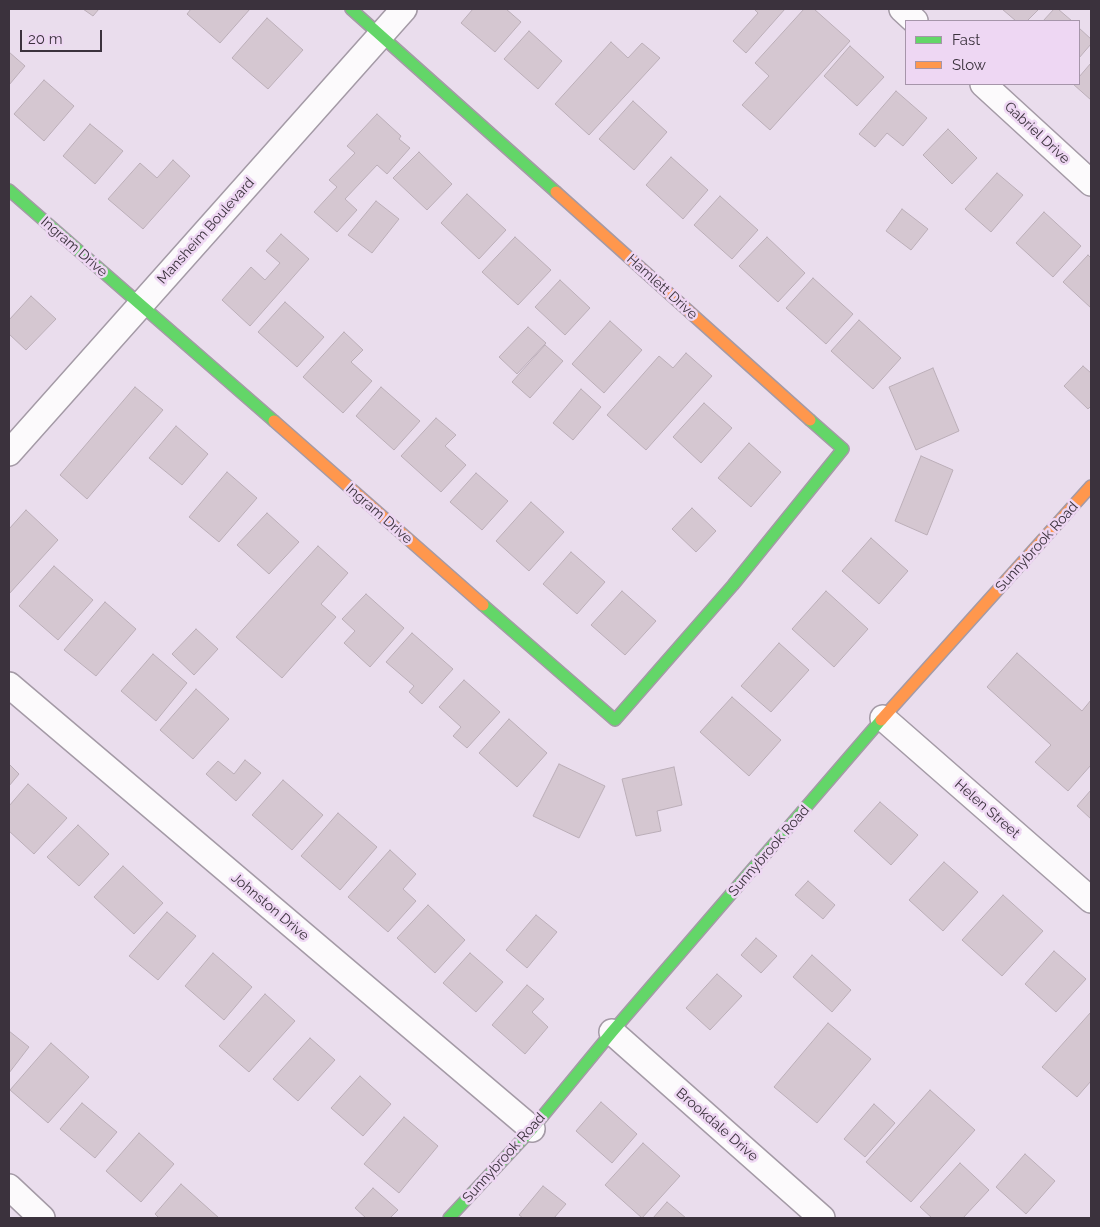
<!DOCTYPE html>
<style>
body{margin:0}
#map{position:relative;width:1100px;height:1227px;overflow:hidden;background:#eadded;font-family:Raleway,sans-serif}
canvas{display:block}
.frame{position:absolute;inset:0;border:10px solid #3b323d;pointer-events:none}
.legend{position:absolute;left:905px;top:20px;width:175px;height:65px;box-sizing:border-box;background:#eed7f3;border:1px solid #a695aa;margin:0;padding:6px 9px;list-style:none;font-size:15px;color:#3b323d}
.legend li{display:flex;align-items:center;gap:10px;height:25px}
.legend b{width:25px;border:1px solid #a695aa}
.scale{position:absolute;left:20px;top:30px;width:82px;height:22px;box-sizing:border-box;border:2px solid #3b323d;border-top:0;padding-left:6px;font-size:15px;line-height:18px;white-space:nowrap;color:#3b323d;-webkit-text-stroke:4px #eed7f3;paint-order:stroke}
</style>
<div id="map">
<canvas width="1100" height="1227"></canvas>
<div class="frame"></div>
<ul class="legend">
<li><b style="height:6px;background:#63d668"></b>Fast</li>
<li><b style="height:6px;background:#ff974d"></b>Slow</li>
</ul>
<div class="scale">20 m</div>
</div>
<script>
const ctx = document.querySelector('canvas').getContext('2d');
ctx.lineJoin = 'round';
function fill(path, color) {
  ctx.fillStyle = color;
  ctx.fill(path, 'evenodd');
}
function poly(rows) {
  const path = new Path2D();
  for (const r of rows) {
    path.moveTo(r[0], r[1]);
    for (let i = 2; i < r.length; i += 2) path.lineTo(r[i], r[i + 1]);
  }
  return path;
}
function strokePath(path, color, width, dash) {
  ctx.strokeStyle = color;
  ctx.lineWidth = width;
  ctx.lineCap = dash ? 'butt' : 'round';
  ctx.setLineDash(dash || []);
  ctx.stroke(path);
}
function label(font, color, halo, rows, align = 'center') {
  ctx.font = font + ' Raleway,sans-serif';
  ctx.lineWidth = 5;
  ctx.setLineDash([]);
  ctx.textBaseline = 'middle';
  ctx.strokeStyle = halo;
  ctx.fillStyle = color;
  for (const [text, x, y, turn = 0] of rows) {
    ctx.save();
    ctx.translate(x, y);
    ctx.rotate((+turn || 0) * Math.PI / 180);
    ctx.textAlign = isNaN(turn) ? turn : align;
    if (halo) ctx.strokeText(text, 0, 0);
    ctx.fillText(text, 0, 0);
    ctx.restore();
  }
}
const building = poly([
 [83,9,99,9,93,16,83,9],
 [191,9,250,9,220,43,187,14,191,9],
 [473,9,506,9,521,22,495,52,461,23,473,9],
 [754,9,785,9,746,53,733,41,758,13,754,9],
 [804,9,814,9,850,41,770,130,742,105,769,76,755,63,804,9],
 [1002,9,1039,9,1027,21,1016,21,1002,9],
 [1054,9,1058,9,1072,21,1043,21,1054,9],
 [267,18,303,50,268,89,232,58,267,18],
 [1079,28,1091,39,1091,44,1079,58,1079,28],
 [529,31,562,61,538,89,504,59,529,31],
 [611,42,628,58,642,43,660,58,589,135,555,104,611,42],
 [850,46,884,77,857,106,824,76,850,46],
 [9,52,25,66,9,85,9,52],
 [1091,63,1091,100,1073,84,1079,84,1079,77,1091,63],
 [44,80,74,106,44,141,14,114,44,80],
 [896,91,927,118,903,146,887,133,875,147,859,134,896,91],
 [633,101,667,132,634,170,599,139,633,101],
 [377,114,401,136,399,139,410,148,387,174,377,165,345,199,357,210,337,232,314,212,337,187,329,180,355,153,347,146,377,114],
 [90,124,123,151,95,184,63,156,90,124],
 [948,129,977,158,952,184,923,155,948,129],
 [419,152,452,184,427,210,393,178,419,152],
 [671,157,708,190,683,219,646,185,671,157],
 [173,160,190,176,143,229,108,199,140,163,157,178,173,160],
 [997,173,1023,195,991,232,965,209,997,173],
 [467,194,506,230,479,259,441,223,467,194],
 [720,196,758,230,732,259,694,225,720,196],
 [376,201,399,219,372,253,348,235,376,201],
 [902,209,928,229,911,250,886,231,902,209],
 [1044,212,1081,246,1053,277,1016,243,1044,212],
 [281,234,309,259,250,326,222,300,251,267,265,280,280,263,266,251,281,234],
 [515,237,551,270,518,305,482,272,515,237],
 [767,237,805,273,778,302,739,266,767,237],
 [1088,255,1091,258,1091,308,1063,282,1088,255],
 [813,278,853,314,826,344,786,308,813,278],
 [560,280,590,308,565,335,535,307,560,280],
 [31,296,56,319,26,350,9,334,9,320,31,296],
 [285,302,324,337,297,367,258,332,285,302],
 [859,320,901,358,873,389,831,351,859,320],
 [610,321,642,350,604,393,572,364,610,321],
 [528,327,546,343,517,374,499,357,528,327],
 [344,332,363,350,351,362,372,381,343,413,303,377,344,332],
 [545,345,563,361,530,398,512,382,545,345],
 [686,353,712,376,646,450,607,415,659,356,673,368,686,353],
 [1083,366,1091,373,1091,406,1088,409,1064,386,1083,366],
 [933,368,959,431,916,450,889,387,933,368],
 [135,387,163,410,87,499,60,475,135,387],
 [381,387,420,421,394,450,356,416,381,387],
 [581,389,601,407,573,440,553,423,581,389],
 [704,403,732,428,701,463,673,437,704,403],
 [436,418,456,435,445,446,466,465,441,492,401,456,436,418],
 [176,426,208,454,182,485,149,458,176,426],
 [749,443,781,472,751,507,718,478,749,443],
 [921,456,953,470,927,535,895,521,921,456],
 [227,472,257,498,219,542,189,517,227,472],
 [476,473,508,501,482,530,450,502,476,473],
 [531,502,564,532,529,571,496,541,531,502],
 [692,508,716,531,696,552,672,529,692,508],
 [26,510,58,540,9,594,9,529,26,510],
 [267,513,299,542,269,574,237,545,267,513],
 [871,538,908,571,879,604,842,571,871,538],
 [318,546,348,573,321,604,336,617,282,678,236,637,318,546],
 [571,552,605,582,577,614,543,584,571,552],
 [54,566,93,600,58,640,19,606,54,566],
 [622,591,656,621,625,655,591,625,622,591],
 [826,591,868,629,834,667,792,629,826,591],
 [366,594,404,628,370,667,344,643,355,631,342,619,366,594],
 [105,602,136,629,96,676,64,650,105,602],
 [196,629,218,649,194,675,172,654,196,629],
 [412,633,453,669,422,704,409,692,414,686,386,662,412,633],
 [779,643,809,670,771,712,741,686,779,643],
 [1017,653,1082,711,1091,700,1091,765,1068,791,1035,762,1051,745,987,687,1017,653],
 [153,654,187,683,156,721,121,691,153,654],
 [464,680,500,712,467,748,453,736,461,727,439,707,464,680],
 [196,689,229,719,193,759,160,730,196,689],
 [732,697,781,740,749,776,700,732,732,697],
 [509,719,547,753,517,787,479,753,509,719],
 [245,760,261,773,236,801,206,774,218,761,234,774,245,760],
 [9,764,19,774,9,786,9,764],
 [559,764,605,786,579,838,533,816,559,764],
 [674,767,682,805,657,811,661,831,636,836,622,779,674,767],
 [283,780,323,815,292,850,252,815,283,780],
 [28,784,67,818,34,854,9,831,9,806,28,784],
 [1091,790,1091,819,1077,806,1091,790],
 [880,802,918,835,891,865,854,831,880,802],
 [338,813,377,847,340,890,301,856,338,813],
 [78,825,109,854,79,886,47,857,78,825],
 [390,850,416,874,403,889,416,901,388,932,348,897,390,850],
 [944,862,978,892,943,931,909,900,944,862],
 [123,866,163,903,134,934,94,897,123,866],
 [808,881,835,905,823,919,795,895,808,881],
 [1003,895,1043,931,1002,976,962,940,1003,895],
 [428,905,465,940,435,973,397,938,428,905],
 [167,912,196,936,158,980,129,956,167,912],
 [536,915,557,932,527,968,506,950,536,915],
 [756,938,777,956,761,973,741,955,756,938],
 [1054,951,1086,979,1056,1012,1025,984,1054,951],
 [213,953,252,987,224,1020,185,986,213,953],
 [470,953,503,982,476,1012,443,983,470,953],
 [812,955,851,990,832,1012,793,977,812,955],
 [717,974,742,996,710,1030,686,1008,717,974],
 [527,985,544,999,532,1012,548,1027,525,1054,492,1025,527,985],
 [265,994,295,1021,249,1072,219,1046,265,994],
 [1091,1012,1091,1081,1077,1097,1042,1067,1091,1012],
 [828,1023,871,1059,817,1123,774,1087,828,1023],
 [9,1031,29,1047,9,1073,9,1031],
 [310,1038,335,1060,298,1101,273,1079,310,1038],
 [51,1043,89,1077,48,1123,10,1090,51,1043],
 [360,1076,391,1104,363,1136,331,1108,360,1076],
 [930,1090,975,1130,911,1202,866,1162,930,1090],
 [601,1102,637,1134,612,1163,576,1131,601,1102],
 [82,1103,117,1132,95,1158,60,1129,82,1103],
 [874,1104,895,1123,865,1157,844,1139,874,1104],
 [404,1117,438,1146,399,1193,364,1164,404,1117],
 [139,1133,174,1164,141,1202,106,1171,139,1133],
 [643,1143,680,1176,642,1218,605,1185,643,1143],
 [1025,1154,1055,1181,1026,1214,996,1187,1025,1154],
 [960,1163,989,1190,963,1218,932,1218,920,1207,960,1163],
 [181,1184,219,1218,159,1218,155,1214,181,1184],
 [543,1186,566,1204,554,1218,523,1218,519,1215,543,1186],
 [373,1188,398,1210,390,1218,366,1218,355,1208,373,1188],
 [667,1202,686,1218,653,1218,667,1202]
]);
const street = poly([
 [902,9,915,21],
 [983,84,1091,183],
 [9,453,404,9],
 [9,685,532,1129],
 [883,718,1091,900],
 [612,1032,822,1218],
 [9,1187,42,1218]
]);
const fast = poly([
 [351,9,556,192],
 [9,190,274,421],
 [483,605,615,720,733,585,843,449,810,420],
 [449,1218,532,1129,612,1032,881,720]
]);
const slow = poly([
 [556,192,810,420],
 [274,421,483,605],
 [881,720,1091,486]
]);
const streetNames = [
 ["Gabriel Drive",1037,133,43],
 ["Mansheim Boulevard",206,231,-48],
 ["Ingram Drive",74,247,41],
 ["Hamlett Drive",662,287,42],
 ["Ingram Drive",379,514,41],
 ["Sunnybrook Road",1037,547,-48],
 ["Helen Street",987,809,41],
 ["Sunnybrook Road",769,851,-49],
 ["Johnston Drive",270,907,40],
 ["Brookdale Drive",717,1125,41],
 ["Sunnybrook Road",504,1158,-48]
];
fill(building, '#d5c7d1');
strokePath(building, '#bbaeb8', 1);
strokePath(street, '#a49aa6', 28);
strokePath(fast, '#a49aa6', 14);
strokePath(slow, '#a49aa6', 14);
strokePath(street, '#fcfafc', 25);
strokePath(fast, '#63d668', 11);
strokePath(slow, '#ff974d', 11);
label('14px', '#3b323d', '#eed7f3', streetNames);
</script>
